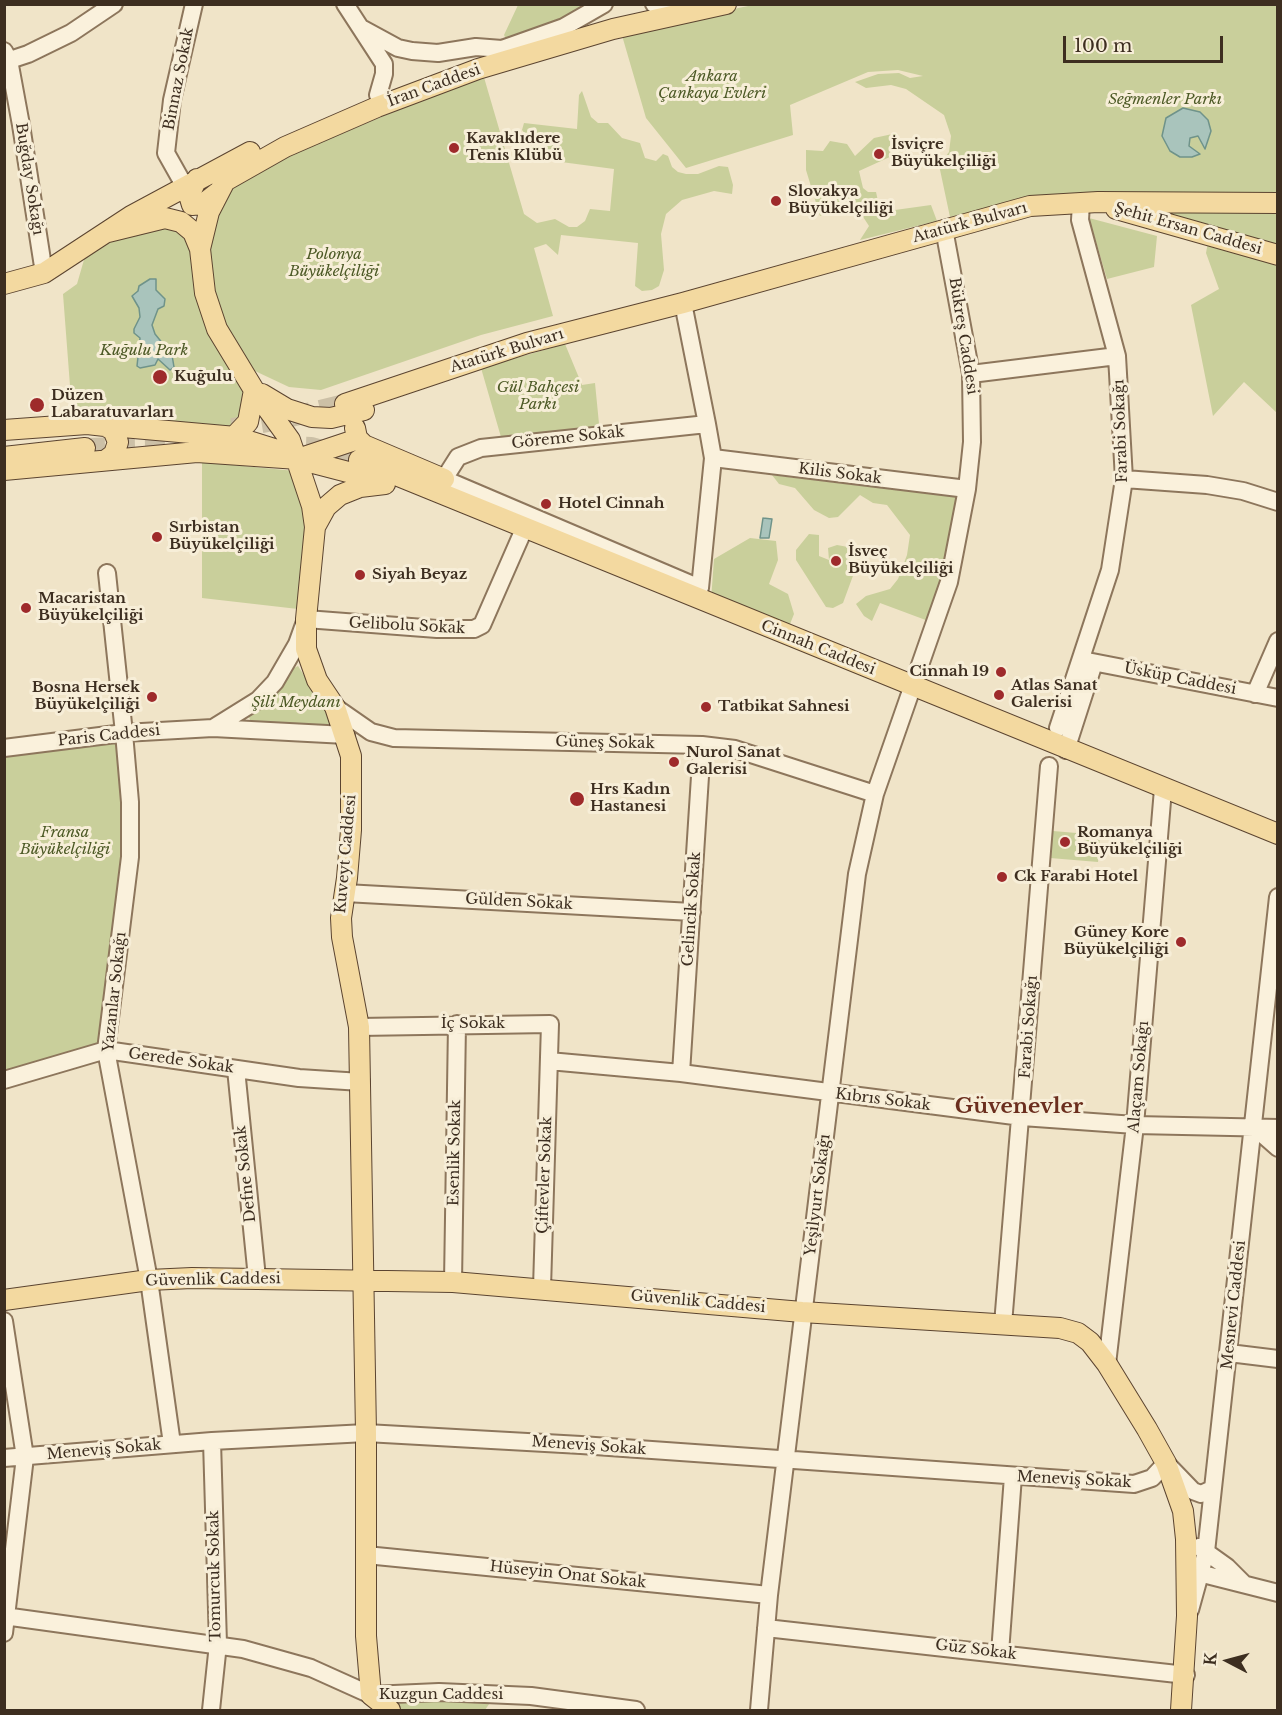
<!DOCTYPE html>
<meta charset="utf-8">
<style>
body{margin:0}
#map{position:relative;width:1282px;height:1715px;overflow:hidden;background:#f0e4c8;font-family:"Libre Baskerville",serif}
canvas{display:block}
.frame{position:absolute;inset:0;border:6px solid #3d2e20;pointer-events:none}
.north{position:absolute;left:1198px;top:1631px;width:60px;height:60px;-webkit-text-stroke:4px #f7eed8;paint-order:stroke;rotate:276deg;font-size:16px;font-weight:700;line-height:24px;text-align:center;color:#3d2e20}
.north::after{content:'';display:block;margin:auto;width:21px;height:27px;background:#3d2e20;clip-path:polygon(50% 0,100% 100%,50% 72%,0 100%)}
.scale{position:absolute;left:1063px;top:36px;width:160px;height:27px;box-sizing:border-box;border:3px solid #3d2e20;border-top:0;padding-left:8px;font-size:18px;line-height:21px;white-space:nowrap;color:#3d2e20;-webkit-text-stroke:4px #f7eed8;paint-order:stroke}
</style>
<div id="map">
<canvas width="1282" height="1715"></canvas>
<div class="frame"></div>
<div class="north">K</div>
<div class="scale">100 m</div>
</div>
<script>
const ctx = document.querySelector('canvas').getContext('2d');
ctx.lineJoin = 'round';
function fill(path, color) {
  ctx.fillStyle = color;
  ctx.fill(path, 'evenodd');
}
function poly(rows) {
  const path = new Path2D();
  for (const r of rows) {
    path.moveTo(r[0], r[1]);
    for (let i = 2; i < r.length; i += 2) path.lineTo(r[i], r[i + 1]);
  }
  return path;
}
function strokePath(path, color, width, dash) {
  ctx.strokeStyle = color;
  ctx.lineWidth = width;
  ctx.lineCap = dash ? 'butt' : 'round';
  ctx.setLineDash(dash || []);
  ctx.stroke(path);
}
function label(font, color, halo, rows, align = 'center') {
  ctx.font = font + ' "Libre Baskerville",serif';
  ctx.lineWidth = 6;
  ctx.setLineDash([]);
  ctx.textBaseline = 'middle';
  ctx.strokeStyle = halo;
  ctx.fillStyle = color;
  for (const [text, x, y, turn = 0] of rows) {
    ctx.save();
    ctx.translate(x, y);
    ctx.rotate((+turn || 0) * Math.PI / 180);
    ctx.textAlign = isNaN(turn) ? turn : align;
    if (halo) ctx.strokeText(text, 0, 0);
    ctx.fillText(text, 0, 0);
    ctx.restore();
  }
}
const green = poly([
 [518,5,604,5,510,47,504,35],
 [753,5,1277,5,1277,192,1027,198,950,217,939,165,949,152,951,136,944,115,906,89,891,85,866,88,855,82,878,74,899,73,910,78,923,76,898,70,868,72,790,105,793,135,686,168,646,118,621,32],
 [483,74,524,214,537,223,555,219,569,227,577,227,585,221,590,209,610,211,614,169,531,158,528,153,532,142,522,130,524,123,577,129,579,95,582,91,591,117,598,123,608,123,622,138,640,143,645,158,656,161,663,154,668,156,672,167,678,172,686,174,698,174,719,166,728,167,733,185,732,194,714,191,682,200,666,214,661,234,664,270,659,286,652,290,642,291,635,286,638,243,561,235,558,255,546,244,534,248,553,316,481,335,321,390,289,387,255,371,225,324,214,293,209,252,215,224,223,199,231,188,291,155],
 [897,133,903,151,859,171,863,188,868,192,876,192,878,201,895,210,931,205,937,221,860,240,869,226,856,206,844,206,820,216,806,170,806,150,823,151,830,141,847,144,855,156,874,138],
 [1166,203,1277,203,1277,413,1244,382,1213,416,1191,305,1219,289,1206,253,1209,237,1144,218],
 [1089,218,1157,236,1154,267,1107,279],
 [181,222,205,293,248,378,236,437,73,425,63,294,77,284,88,246],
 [565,344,582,385,595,383,600,434,503,444,481,368],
 [202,462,295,471,307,526,298,609,202,598],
 [772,475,956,497,958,517,931,622,880,603,872,621,864,616,856,604,866,596,890,589,898,579,907,555,910,535,887,505,873,503,860,495,838,517,829,518,814,510,795,488,779,484],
 [809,534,819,535,819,556,829,560,828,548,837,545,848,547,854,573,843,603,833,608,826,607,796,560,796,550],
 [750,538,776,541,778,560,769,584,788,594,794,614,790,624,711,600,714,559],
 [298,666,331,717,331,725,251,722,248,715,275,694,292,669],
 [121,736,126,856,101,1045,5,1076,5,751],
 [1053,831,1100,835,1098,862,1050,858],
 [496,1694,485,1710,390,1710,371,1695]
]);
const water = poly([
 [1183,108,1200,112,1208,120,1211,131,1205,149,1198,136,1190,138,1189,146,1200,154,1192,157,1180,157,1170,151,1162,136,1166,118,1183,108],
 [150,279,156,279,156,290,165,299,164,306,158,309,152,325,155,334,172,355,174,367,170,370,158,359,155,365,140,368,137,366,140,338,134,333,134,329,140,317,139,308,132,296,138,291,139,286,150,279],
 [763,518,772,519,769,538,760,538,763,518]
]);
const majorTunnel = poly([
 [232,428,274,421,345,404],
 [276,446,311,447,359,460],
 [85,448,205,445]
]);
const minor = poly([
 [345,4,384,64,384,74,378,95],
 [654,4,678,14],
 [363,29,398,48,412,51,438,53,476,47,502,49,564,27,604,4],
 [4,51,9,60,21,125,44,273],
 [4,62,28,54,71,33,114,4],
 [184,185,166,153,172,100,194,4],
 [683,303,707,424,713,458,700,588,444,479,458,457,481,448,707,424],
 [971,374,1117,356],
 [713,458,967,489],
 [1124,479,1207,485,1243,491,1278,502],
 [107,573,124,733,130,802,130,857,106,1050,149,1280,172,1444],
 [1082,660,1278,698],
 [1255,694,1278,641],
 [335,707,371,732,394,738,702,745,735,749,875,794],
 [213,728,346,735],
 [1058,728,1110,570,1124,479,1117,356,1080,220,1081,203],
 [4,748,124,733,213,728,258,700,275,682,297,644,306,619,437,629,474,629,482,625,521,536],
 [1066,750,1094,663],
 [345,893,692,912],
 [359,1027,550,1024,542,1288],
 [549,1061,681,1073,1022,1117,1135,1125,1278,1128],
 [236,1069,257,1278],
 [681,1073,702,745],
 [4,1080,106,1050,299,1078,361,1082],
 [1253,1126,1278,1148],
 [453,1282,457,1024],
 [4,1321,25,1457,4,1633],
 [1003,1324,1049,766],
 [1229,1353,1278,1359],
 [1107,1364,1135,1125,1163,789],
 [4,1458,212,1441,366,1433,581,1445,1134,1484,1152,1478,1166,1463,1193,1491,1201,1494,1212,1489],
 [1199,1547,1227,1567,1244,1584],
 [366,1555,769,1595],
 [1191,1571,1278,1593],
 [1190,1610,1206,1552,1278,897],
 [4,1616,243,1649,311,1668,371,1695,439,1692,531,1696,636,1710],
 [766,1628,1186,1675],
 [1000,1653,1013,1476],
 [211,1710,218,1644,212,1441],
 [759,1710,769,1595,857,874,875,794,949,582,967,489,972,442,971,374,944,229]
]);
const major = poly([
 [197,179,189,195,192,205,203,204,217,193],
 [1116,209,1278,255],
 [108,232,165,218,181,222,193,232,200,249,205,293,217,329,254,390,290,440,312,506,315,527,306,619,306,649,317,680,335,707,351,756,351,830,347,878,341,918,342,937,359,1027,366,1433,366,1636,371,1695,390,1710],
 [200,249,209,212,225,181,285,147,377,107,478,69,613,29,726,4],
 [4,284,44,273,131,216,250,152],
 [262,394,287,409,312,417,331,418,364,410],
 [345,404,527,343,683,303,1030,206,1098,202,1278,203],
 [100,425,236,437,287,453,298,459,375,479],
 [355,428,357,438,364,445,444,479],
 [4,430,87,424,105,426,113,430,118,442,114,454,106,460],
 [227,444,248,422,254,390],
 [4,457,85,448],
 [359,460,1278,834],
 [4,470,197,452,298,459,358,439],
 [315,527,326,507,340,495,360,487,385,484],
 [4,1300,149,1280,192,1278,453,1282,802,1312,1060,1328,1078,1333,1090,1342,1107,1364,1147,1429,1166,1463,1183,1511,1186,1539,1187,1616,1181,1710]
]);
const markers = [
 [454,148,6,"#9e2a2b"],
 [879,154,6,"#9e2a2b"],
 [776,201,6,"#9e2a2b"],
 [160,377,8,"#9e2a2b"],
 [37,405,8,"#9e2a2b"],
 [546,504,6,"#9e2a2b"],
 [157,537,6,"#9e2a2b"],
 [836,561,6,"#9e2a2b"],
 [360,575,6,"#9e2a2b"],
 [26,608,6,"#9e2a2b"],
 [1001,672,6,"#9e2a2b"],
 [999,695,6,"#9e2a2b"],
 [152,697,6,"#9e2a2b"],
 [706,707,6,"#9e2a2b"],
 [674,762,6,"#9e2a2b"],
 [577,799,8,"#9e2a2b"],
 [1065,842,6,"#9e2a2b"],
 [1002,877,6,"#9e2a2b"],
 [1181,942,6,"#9e2a2b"]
];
const parkNames = [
 ["Ankara",712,77],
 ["Çankaya Evleri",712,94],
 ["Seğmenler Parkı",1165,100],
 ["Polonya",334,255],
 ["Büyükelçiliği",334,272],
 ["Kuğulu Park",144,351],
 ["Gül Bahçesi",538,388],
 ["Parkı",538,405],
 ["Şili Meydanı",296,703],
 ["Fransa",65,833],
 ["Büyükelçiliği",65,850]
];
const streetNames = [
 ["Binnaz Sokak",179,79,-79],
 ["İran Caddesi",434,86,-20],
 ["Buğday Sokağı",29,179,81],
 ["Atatürk Bulvarı",970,223,-15],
 ["Şehit Ersan Caddesi",1188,229,16],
 ["Bükreş Caddesi",963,336,81],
 ["Atatürk Bulvarı",507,351,-17],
 ["Farabi Sokağı",1121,431,-92],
 ["Göreme Sokak",568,438,-6],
 ["Kilis Sokak",840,474,7],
 ["Gelibolu Sokak",407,626,3],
 ["Cinnah Caddesi",818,648,22],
 ["Üsküp Caddesi",1180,679,11],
 ["Paris Caddesi",109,736,-6],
 ["Güneş Sokak",605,743,1],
 ["Kuveyt Caddesi",346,854,-85],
 ["Gülden Sokak",519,902,3],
 ["Gelincik Sokak",692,909,-86],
 ["Yazanlar Sokağı",115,992,-84],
 ["İç Sokak",473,1024],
 ["Farabi Sokağı",1029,1027,-86],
 ["Gerede Sokak",181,1061,8],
 ["Alaçam Sokağı",1139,1077,-85],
 ["Kıbrıs Sokak",883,1100,7],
 ["Esenlik Sokak",455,1153,-89],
 ["Defne Sokak",246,1174,-96],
 ["Çiftevler Sokak",545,1175,-88],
 ["Yeşilyurt Sokağı",818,1195,-83],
 ["Güvenlik Caddesi",213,1280,-1],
 ["Güvenlik Caddesi",698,1302,5],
 ["Mesnevi Caddesi",1234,1305,-84],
 ["Meneviş Sokak",589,1446,4],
 ["Meneviş Sokak",104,1450,-5],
 ["Meneviş Sokak",1074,1480,3],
 ["Hüseyin Onat Sokak",568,1575,6],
 ["Tomurcuk Sokak",215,1576,-91],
 ["Güz Sokak",976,1650,7],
 ["Kuzgun Caddesi",441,1695]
];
const poiNames = [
 ["Kavaklıdere",466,139],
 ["Tenis Klübü",466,156],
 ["İsviçre",891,145],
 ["Büyükelçiliği",891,162],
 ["Slovakya",788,192],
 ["Büyükelçiliği",788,209],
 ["Kuğulu",174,377],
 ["Düzen",51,396],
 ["Labaratuvarları",51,413],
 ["Hotel Cinnah",558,504],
 ["Sırbistan",169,528],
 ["Büyükelçiliği",169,545],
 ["İsveç",848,552],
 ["Büyükelçiliği",848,569],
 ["Siyah Beyaz",372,575],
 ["Macaristan",38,599],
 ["Büyükelçiliği",38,616],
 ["Cinnah 19",989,672,"right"],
 ["Atlas Sanat",1011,686],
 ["Galerisi",1011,703],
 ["Bosna Hersek",140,688,"right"],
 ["Büyükelçiliği",140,705,"right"],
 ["Tatbikat Sahnesi",718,707],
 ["Nurol Sanat",686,753],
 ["Galerisi",686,770],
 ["Hrs Kadın",590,790],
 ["Hastanesi",590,807],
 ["Romanya",1077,833],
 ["Büyükelçiliği",1077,850],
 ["Ck Farabi Hotel",1014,877],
 ["Güney Kore",1169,933,"right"],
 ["Büyükelçiliği",1169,950,"right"]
];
const districtNames = [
 ["Güvenevler",1019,1107]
];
fill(green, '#c9cf9b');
fill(water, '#a9c4bc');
strokePath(water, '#6f938a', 1.5);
strokePath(majorTunnel, '#ccc0a6', 20, [20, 10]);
strokePath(minor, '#8d765c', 20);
strokePath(major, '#5b4430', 22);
strokePath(minor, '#faf1dc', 16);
strokePath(major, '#f3d9a0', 20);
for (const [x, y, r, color] of markers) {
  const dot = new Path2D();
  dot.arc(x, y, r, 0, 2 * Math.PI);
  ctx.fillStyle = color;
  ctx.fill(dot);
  strokePath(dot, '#f7eed8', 2);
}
label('italic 15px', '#4d5a26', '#f7eed8', parkNames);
label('15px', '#3d2e20', '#f7eed8', streetNames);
label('bold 15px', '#3d2e20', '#f7eed8', poiNames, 'left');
label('bold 21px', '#6b2e1e', '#f7eed8', districtNames);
</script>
